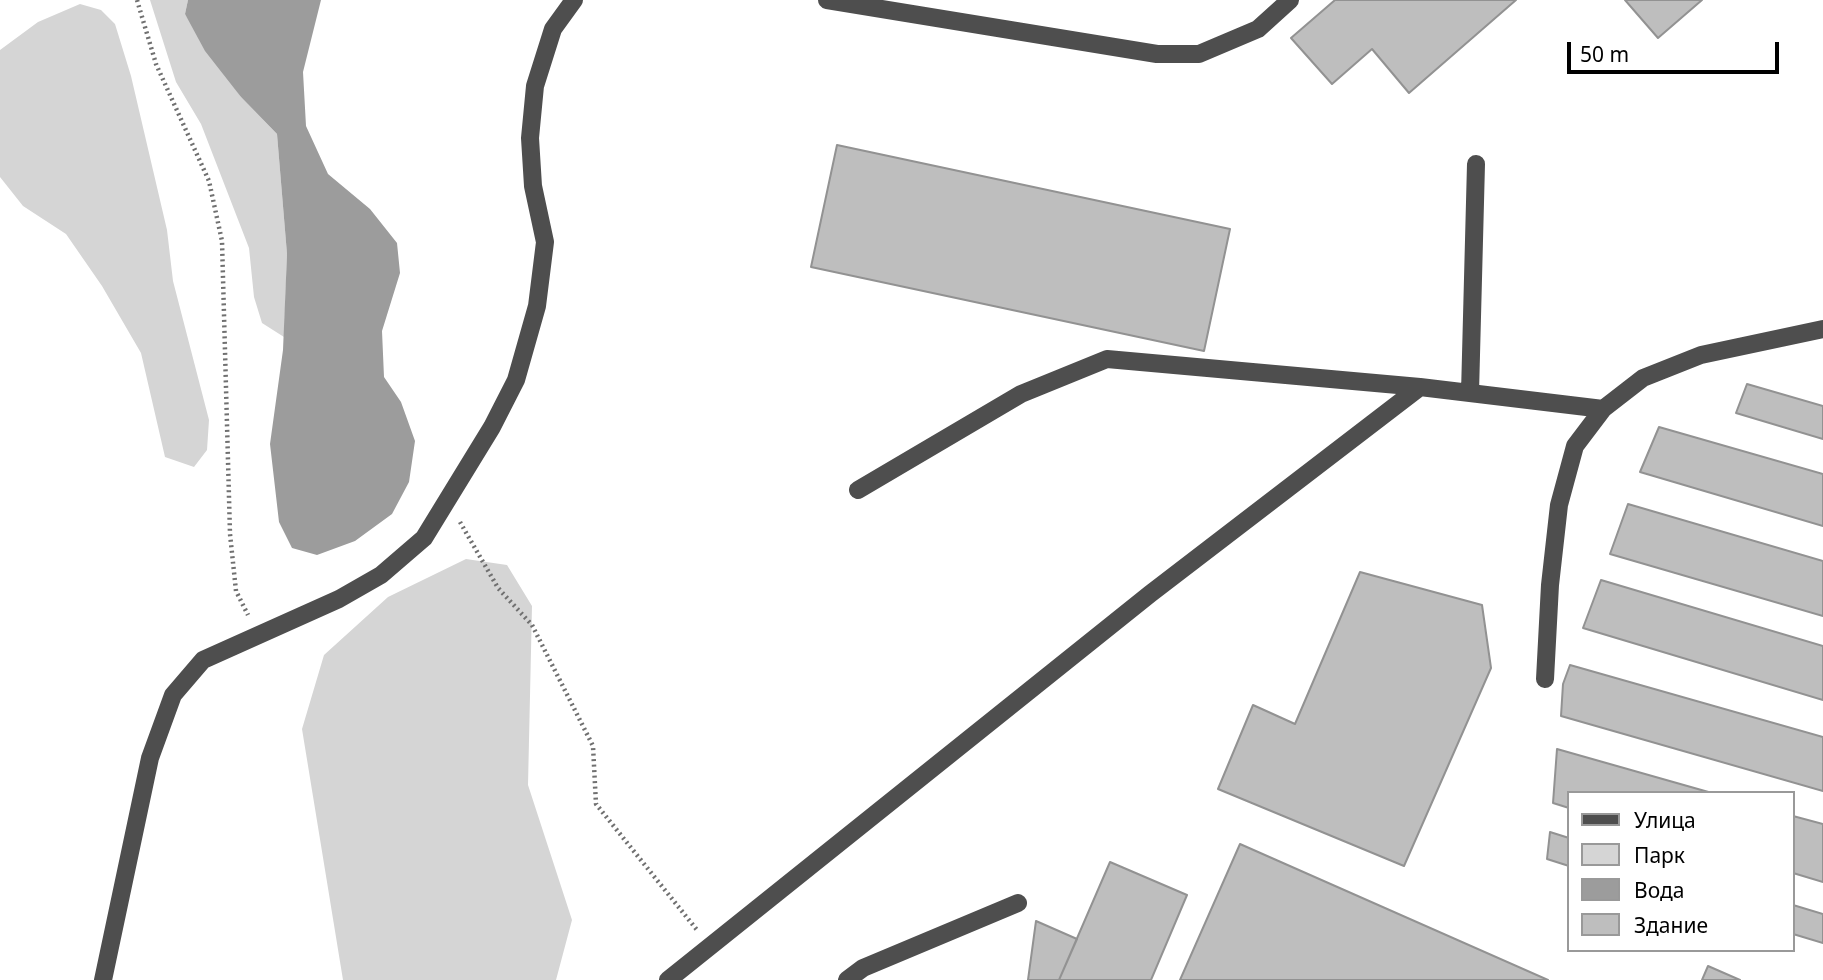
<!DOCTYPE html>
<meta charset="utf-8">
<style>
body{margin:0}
#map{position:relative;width:1823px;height:980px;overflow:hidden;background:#fff;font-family:"Noto Sans",sans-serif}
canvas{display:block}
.legend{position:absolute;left:1567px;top:791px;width:228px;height:161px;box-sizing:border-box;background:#fff;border:2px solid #999;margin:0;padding:9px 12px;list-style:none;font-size:21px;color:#000}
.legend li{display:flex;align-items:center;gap:14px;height:35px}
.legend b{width:35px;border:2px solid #999}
.scale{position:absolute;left:1567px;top:42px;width:212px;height:32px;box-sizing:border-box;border:4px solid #000;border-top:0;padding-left:9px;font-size:21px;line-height:24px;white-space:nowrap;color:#000;-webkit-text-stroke:5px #fff;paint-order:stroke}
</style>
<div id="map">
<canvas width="1823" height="980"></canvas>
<ul class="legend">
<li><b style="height:9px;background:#4e4e4e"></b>Улица</li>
<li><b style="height:19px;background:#d5d5d5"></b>Парк</li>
<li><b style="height:19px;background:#9c9c9c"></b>Вода</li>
<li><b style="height:19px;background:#bebebe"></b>Здание</li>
</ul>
<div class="scale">50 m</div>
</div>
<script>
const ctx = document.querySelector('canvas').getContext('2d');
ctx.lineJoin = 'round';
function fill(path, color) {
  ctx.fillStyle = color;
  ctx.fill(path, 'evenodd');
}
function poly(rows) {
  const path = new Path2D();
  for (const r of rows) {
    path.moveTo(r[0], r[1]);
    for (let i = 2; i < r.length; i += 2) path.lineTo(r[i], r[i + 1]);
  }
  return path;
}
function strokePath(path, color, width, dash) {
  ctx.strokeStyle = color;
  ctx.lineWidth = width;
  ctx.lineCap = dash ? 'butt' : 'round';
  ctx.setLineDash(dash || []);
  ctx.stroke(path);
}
const green = poly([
 [150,0,188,0,185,14,241,97,277,134,287,254,284,337,262,323,254,297,249,248,201,124,176,82],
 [80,4,101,10,115,24,131,76,167,230,173,281,209,420,207,450,194,467,165,457,141,353,102,286,66,234,23,206,0,177,0,50,38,22],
 [466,559,507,565,532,606,528,785,572,920,556,980,343,980,302,729,324,655,388,597]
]);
const water = poly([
 [188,0,321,0,303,72,306,126,328,174,370,209,397,243,400,273,382,331,384,377,401,402,415,441,409,482,392,514,355,541,317,555,292,548,279,522,270,444,283,350,287,254,277,134,241,97,205,51,185,14]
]);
const building = poly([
 [1335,0,1516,0,1409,93,1372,49,1332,84,1291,38,1335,0],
 [1625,0,1702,0,1658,38,1625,0],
 [837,145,1230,229,1204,351,811,267,837,145],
 [1747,384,1823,406,1823,439,1736,413,1747,384],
 [1659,427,1823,474,1823,526,1640,472,1659,427],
 [1628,504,1823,561,1823,616,1610,554,1628,504],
 [1360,572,1482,605,1491,668,1404,866,1218,789,1253,705,1295,724,1360,572],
 [1601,580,1823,646,1823,700,1583,628,1601,580],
 [1570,665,1823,737,1823,791,1561,716,1563,684,1570,665],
 [1557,749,1712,793,1569,793,1569,808,1553,803,1557,749],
 [1793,816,1823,824,1823,882,1793,873,1793,816],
 [1550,832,1569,838,1569,866,1547,859,1550,832],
 [1240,844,1548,980,1180,980,1240,844],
 [1110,862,1187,895,1151,980,1059,980,1110,862],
 [1793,905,1823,914,1823,943,1793,934,1793,905],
 [1036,921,1077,939,1059,980,1028,980,1036,921],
 [1708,966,1740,980,1702,980,1708,966]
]);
const path = poly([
 [137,0,156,64,209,181,222,241,230,534,236,591,248,615],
 [460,522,498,588,532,625,593,746,596,804,697,930]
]);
const minor = poly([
 [827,0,1157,54,1199,54,1258,29,1290,0],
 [1470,393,1476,164],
 [858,490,1021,394,1107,359,1420,387],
 [1545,679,1550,585,1559,505,1575,446,1603,409,1643,378,1701,355,1823,329],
 [103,980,150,758,173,695,203,660,339,599,381,575,424,538,492,427,516,380,537,306,545,242,533,186,530,138,535,86,553,29,574,0],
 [668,980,1150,594,1420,387,1603,409],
 [847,980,863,968,1018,903]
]);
fill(green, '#d5d5d5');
fill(water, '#9c9c9c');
fill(building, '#bebebe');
strokePath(building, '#929292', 2);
strokePath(path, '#707070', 4.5, [2, 3.5]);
strokePath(minor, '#4e4e4e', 18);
</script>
